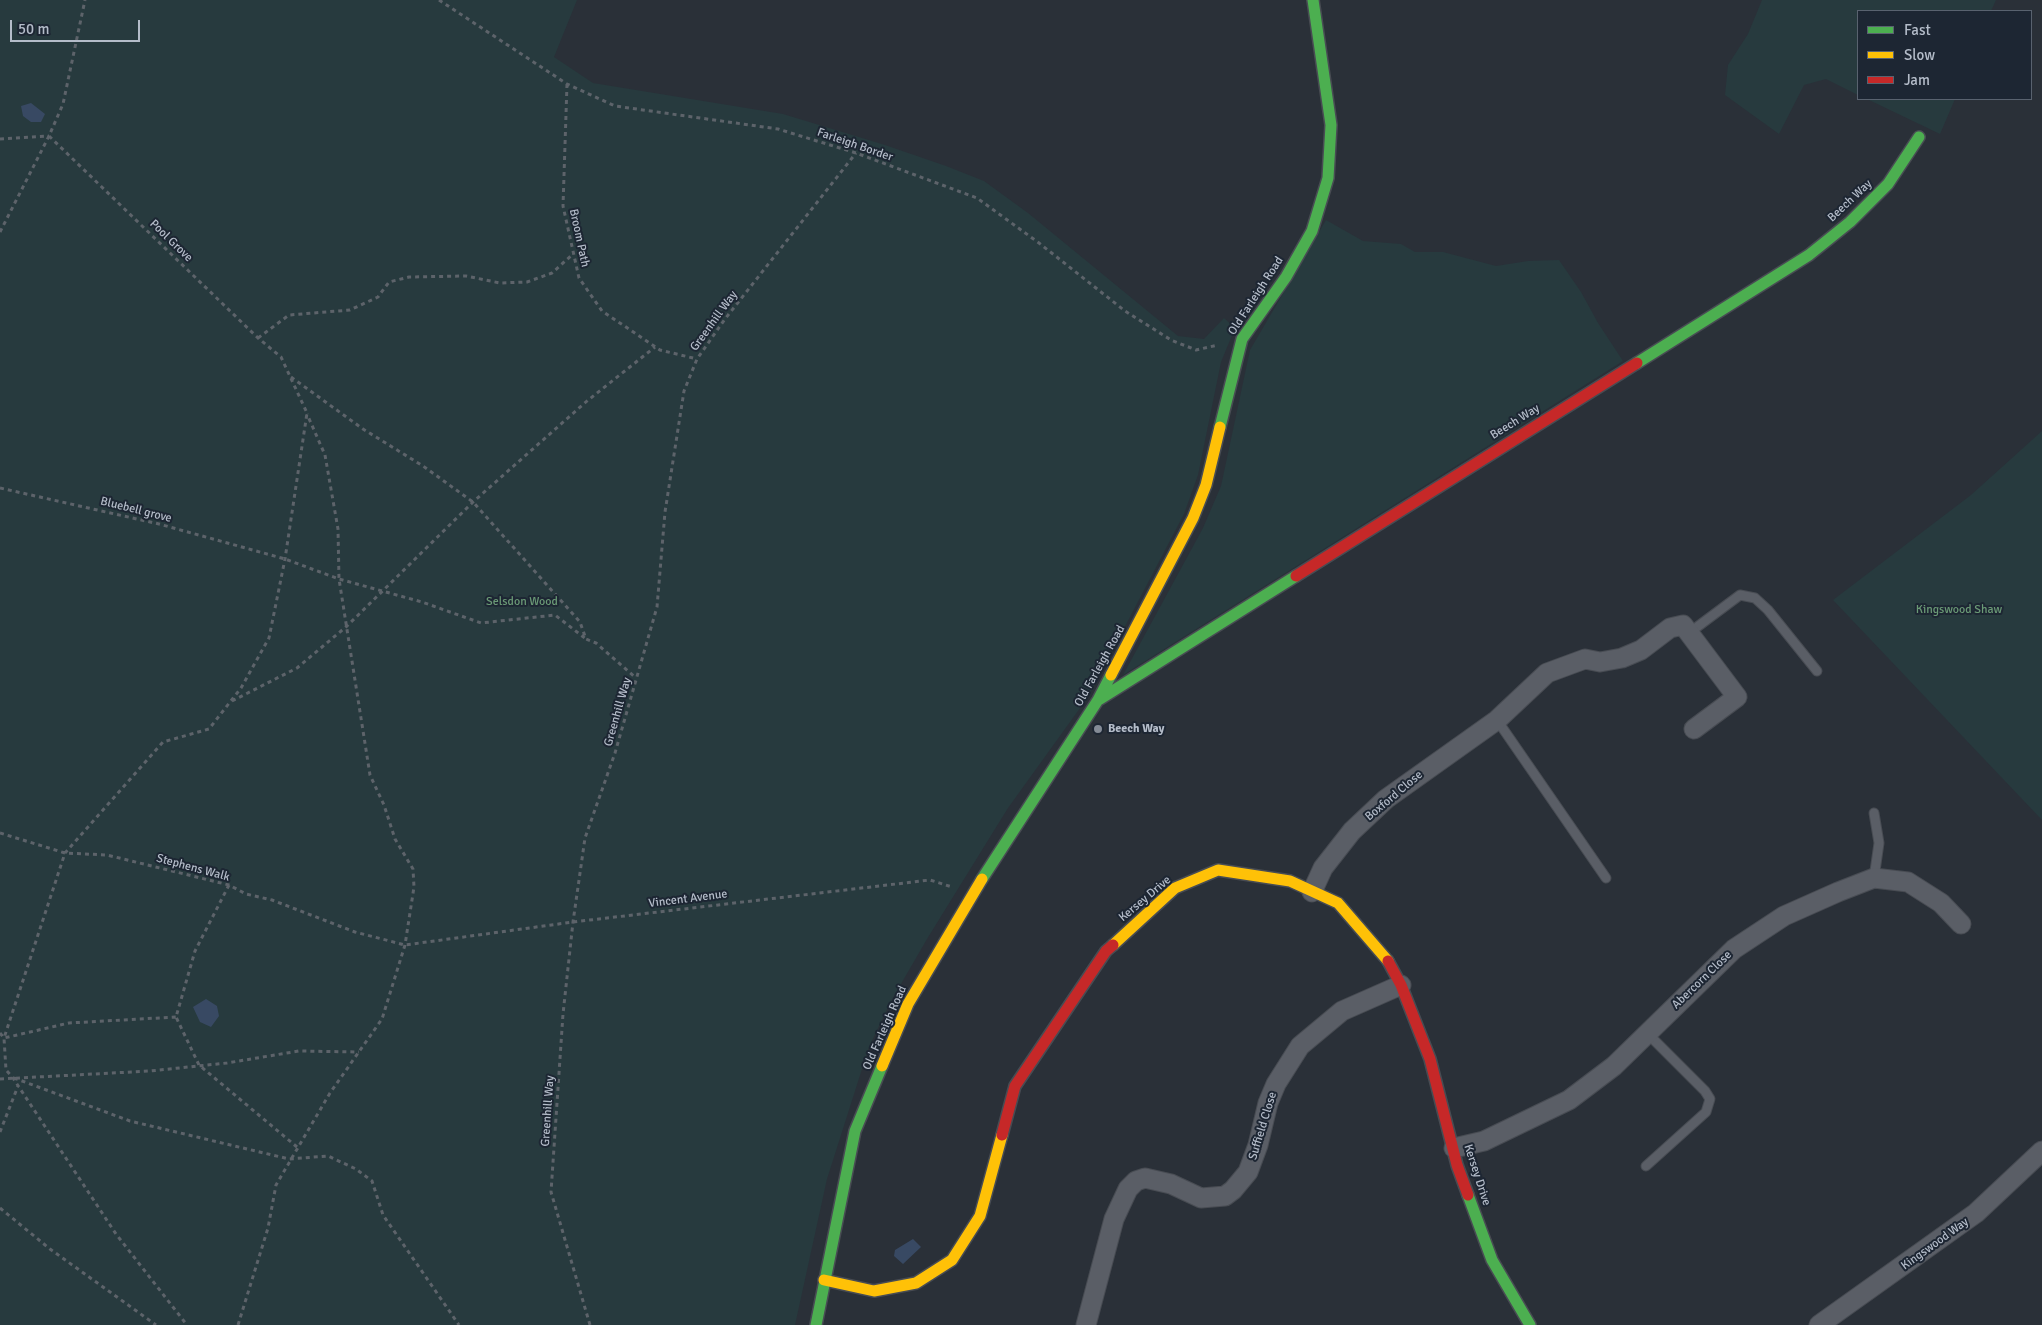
<!DOCTYPE html>
<style>
body{margin:0}
#map{position:relative;width:2042px;height:1325px;overflow:hidden;background:#2a3038;font-family:Signika,sans-serif}
canvas{display:block}
.legend{position:absolute;left:1857px;top:10px;width:175px;height:90px;box-sizing:border-box;background:#1d2633;border:1px solid #59626f;margin:0;padding:6px 9px;list-style:none;font-size:15px;color:#b4bcc9}
.legend li{display:flex;align-items:center;gap:10px;height:25px}
.legend b{width:25px;border:1px solid #59626f}
.scale{position:absolute;left:10px;top:20px;width:130px;height:22px;box-sizing:border-box;border:2px solid #b4bcc9;border-top:0;padding-left:6px;font-size:15px;line-height:18px;white-space:nowrap;color:#b4bcc9;-webkit-text-stroke:4px #1d2633;paint-order:stroke}
</style>
<div id="map">
<canvas width="2042" height="1325"></canvas>
<ul class="legend">
<li><b style="height:6px;background:#4caf50"></b>Fast</li>
<li><b style="height:6px;background:#ffc107"></b>Slow</li>
<li><b style="height:6px;background:#c62828"></b>Jam</li>
</ul>
<div class="scale">50 m</div>
</div>
<script>
const ctx = document.querySelector('canvas').getContext('2d');
ctx.lineJoin = 'round';
function fill(path, color) {
  ctx.fillStyle = color;
  ctx.fill(path, 'evenodd');
}
function poly(rows) {
  const path = new Path2D();
  for (const r of rows) {
    path.moveTo(r[0], r[1]);
    for (let i = 2; i < r.length; i += 2) path.lineTo(r[i], r[i + 1]);
  }
  return path;
}
function strokePath(path, color, width, dash) {
  ctx.strokeStyle = color;
  ctx.lineWidth = width;
  ctx.lineCap = dash ? 'butt' : 'round';
  ctx.setLineDash(dash || []);
  ctx.stroke(path);
}
function label(font, color, halo, rows, align = 'center') {
  ctx.font = font + ' Signika,sans-serif';
  ctx.lineWidth = 4;
  ctx.setLineDash([]);
  ctx.textBaseline = 'middle';
  ctx.strokeStyle = halo;
  ctx.fillStyle = color;
  for (const [text, x, y, turn = 0] of rows) {
    ctx.save();
    ctx.translate(x, y);
    ctx.rotate((+turn || 0) * Math.PI / 180);
    ctx.textAlign = isNaN(turn) ? turn : align;
    if (halo) ctx.strokeText(text, 0, 0);
    ctx.fillText(text, 0, 0);
    ctx.restore();
  }
}
const green = poly([
 [0,0,577,0,554,57,593,83,783,114,885,145,946,166,984,181,1028,213,1178,336,1204,339,1224,318,1235,328,1221,362,1198,475,1184,514,1088,697,1008,808,927,939,890,1003,869,1047,827,1179,795,1325,0,1325],
 [1762,0,1996,0,1991,11,1858,11,1858,95,1826,79,1804,85,1779,134,1725,95,1728,65,1748,34],
 [1867,99,1955,99,1940,134],
 [1326,220,1363,241,1401,244,1415,252,1443,252,1496,266,1528,261,1559,260,1581,292,1598,323,1623,361,1123,675,1203,528,1221,486,1250,350],
 [2042,431,2042,820,1833,600,1971,495]
]);
const water = poly([
 [31,103,45,114,41,122,31,122,23,116,21,106],
 [206,999,217,1006,219,1016,211,1027,200,1022,193,1007],
 [913,1239,921,1247,903,1264,894,1256,895,1250]
]);
const path = poly([
 [439,0,567,84,615,106,778,129,856,153,977,198,1039,243,1125,311,1171,340,1196,350,1218,345],
 [567,84,563,206,579,278,602,311,660,350,697,359],
 [49,136,258,338,281,357,307,413,285,559,269,638,241,688,209,729,163,742,65,853,4,1038,6,1070,13,1078,116,1234,187,1325],
 [0,139,49,136],
 [0,232,49,136,63,104,85,0],
 [258,338,289,315,350,310,378,297,389,282,409,277,466,276,500,283,527,282,552,273,573,254],
 [291,377,363,429,423,466,473,502,580,622,586,639,596,643,636,678],
 [0,488,159,524,285,559,339,579,422,602,481,623,555,615,586,639],
 [232,701,297,668,347,626,473,502,587,401,655,347],
 [0,833,65,853,107,855,229,885,246,894,272,900,355,932,405,945,573,922,930,880,952,887],
 [229,885,195,951,176,1017,199,1065,297,1147],
 [0,1033,4,1038,69,1023,176,1017],
 [14,1078,130,1121,289,1159,328,1156,356,1169,372,1181,383,1215,459,1325],
 [0,1079,150,1071,227,1063,299,1051,359,1052],
 [0,1132,18,1086],
 [0,1208,50,1249,156,1325],
 [238,1325,268,1228,276,1185,330,1093,382,1019,405,945,414,887,413,869,395,839,384,805,370,775,339,579,338,529,325,455,307,414],
 [590,1325,551,1192,563,1014,573,922,585,838,615,753,657,607,665,512,684,391,697,359,725,319,856,153]
]);
const lane = poly([
 [1689,633,1740,595,1755,598,1768,610,1817,671],
 [1497,720,1606,878],
 [1874,878,1879,843,1874,813],
 [1646,1166,1706,1112,1710,1099,1705,1091,1647,1033]
]);
const street = poly([
 [1312,892,1323,868,1352,831,1386,799,1497,720,1547,673,1585,659,1600,662,1622,658,1641,650,1670,628,1683,625,1737,697,1694,729],
 [1454,1148,1484,1141,1569,1100,1614,1066,1734,949,1784,916,1838,892,1874,878,1908,882,1941,903,1961,924],
 [1086,1325,1114,1219,1128,1189,1136,1181,1145,1178,1171,1184,1201,1198,1225,1196,1233,1190,1248,1172,1258,1145,1268,1103,1276,1084,1300,1046,1342,1011,1401,985],
 [1819,1325,1976,1213,2042,1151]
]);
const fast = poly([
 [1637,363,1809,255,1850,222,1888,184,1919,137],
 [1220,427,1242,339,1286,277,1312,231,1328,178,1331,125,1313,0],
 [1100,699,1296,576],
 [982,879,1098,700,1111,675],
 [1468,1195,1492,1260,1530,1325],
 [816,1325,855,1131,882,1066]
]);
const slow = poly([
 [1111,675,1193,518,1206,485,1220,427],
 [1113,945,1175,888,1218,870,1290,881,1338,903,1388,961],
 [882,1066,908,1004,982,879],
 [824,1280,874,1291,916,1283,952,1260,980,1216,1002,1135]
]);
const jam = poly([
 [1296,576,1637,363],
 [1388,961,1401,985,1430,1059,1457,1165,1468,1195],
 [1002,1135,1015,1086,1106,951,1113,945]
]);
const markers = [
 [1098,729,5,"#848b96"]
];
const streetNames = [
 ["Farleigh Border",855,145,19],
 ["Beech Way",1850,201,-43],
 ["Broom Path",579,238,78],
 ["Pool Grove",171,241,44],
 ["Old Farleigh Road",1256,296,-57],
 ["Greenhill Way",714,321,-54],
 ["Beech Way",1515,422,-32],
 ["Bluebell grove",136,510,14],
 ["Old Farleigh Road",1100,666,-61],
 ["Greenhill Way",618,712,-74],
 ["Boxford Close",1394,796,-40],
 ["Stephens Walk",193,868,15],
 ["Vincent Avenue",688,899,-7],
 ["Kersey Drive",1145,899,-40],
 ["Abercorn Close",1702,980,-44],
 ["Old Farleigh Road",885,1028,-66],
 ["Greenhill Way",548,1111,-86],
 ["Suffield Close",1263,1126,-73],
 ["Kersey Drive",1477,1175,72],
 ["Kingswood Way",1935,1244,-36]
];
const parkNames = [
 ["Selsdon Wood",522,602],
 ["Kingswood Shaw",1959,610]
];
const poiNames = [
 ["Beech Way",1108,729]
];
fill(green, '#273a3e');
fill(water, '#384963');
strokePath(lane, '#484c53', 11);
strokePath(street, '#484c53', 21);
strokePath(fast, '#484c53', 14);
strokePath(slow, '#484c53', 14);
strokePath(jam, '#484c53', 14);
strokePath(path, '#5d636a', 3, [4, 4]);
strokePath(lane, '#5a5e66', 9);
strokePath(street, '#5a5e66', 19);
strokePath(fast, '#4caf50', 11);
strokePath(slow, '#ffc107', 11);
strokePath(jam, '#c62828', 11);
for (const [x, y, r, color] of markers) {
  const dot = new Path2D();
  dot.arc(x, y, r, 0, 2 * Math.PI);
  ctx.fillStyle = color;
  ctx.fill(dot);
  strokePath(dot, '#1d2633', 2);
}
label('12px', '#b4bcc9', '#1d2633', streetNames);
label('12px', '#6b9a76', '#1d2633', parkNames);
label('bold 12px', '#b4bcc9', '#1d2633', poiNames, 'left');
</script>
